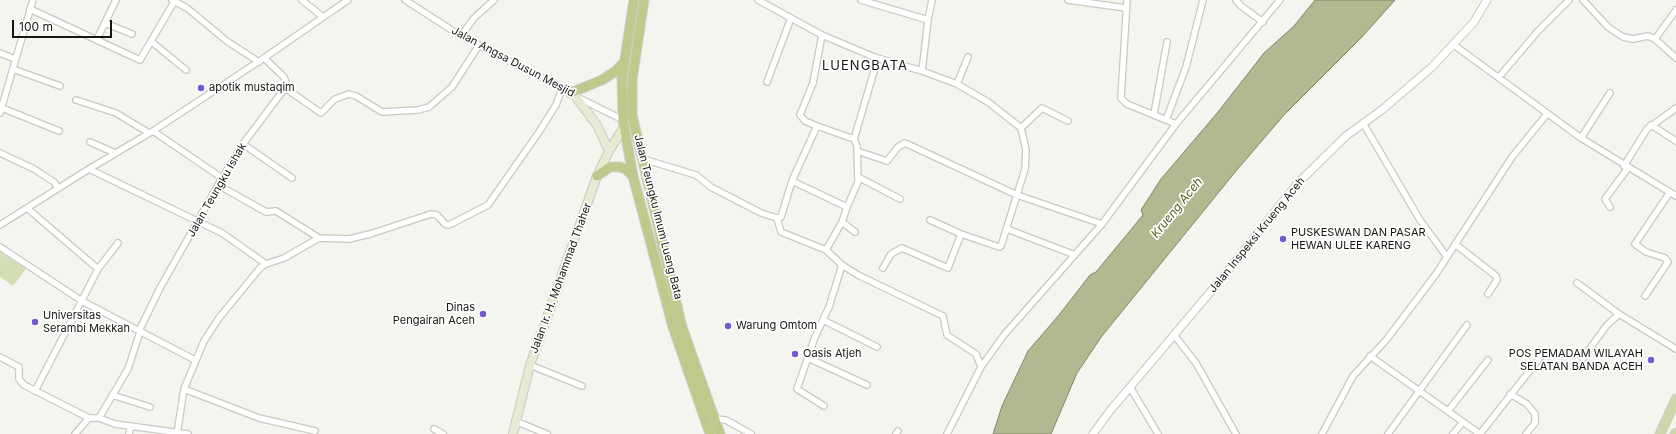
<!DOCTYPE html>
<style>
body{margin:0}
#map{position:relative;width:1676px;height:434px;overflow:hidden;background:#f3f5ee;font-family:Inter,sans-serif}
canvas{display:block}
.scale{position:absolute;left:12px;top:20px;width:100px;height:18px;box-sizing:border-box;border:2px solid #151513;border-top:0;padding-left:5px;font-size:12px;line-height:14px;white-space:nowrap;color:#151513;-webkit-text-stroke:3px #fff;paint-order:stroke}
</style>
<div id="map">
<canvas width="1676" height="434"></canvas>
<div class="scale">100 m</div>
</div>
<script>
const ctx = document.querySelector('canvas').getContext('2d');
ctx.lineJoin = 'round';
function fill(path, color) {
  ctx.fillStyle = color;
  ctx.fill(path, 'evenodd');
}
function poly(rows) {
  const path = new Path2D();
  for (const r of rows) {
    path.moveTo(r[0], r[1]);
    for (let i = 2; i < r.length; i += 2) path.lineTo(r[i], r[i + 1]);
  }
  return path;
}
function strokePath(path, color, width, dash) {
  ctx.strokeStyle = color;
  ctx.lineWidth = width;
  ctx.lineCap = dash ? 'butt' : 'round';
  ctx.setLineDash(dash || []);
  ctx.stroke(path);
}
function label(font, color, halo, rows, align = 'center') {
  ctx.font = font + ' Inter,sans-serif';
  ctx.lineWidth = 3.5;
  ctx.setLineDash([]);
  ctx.textBaseline = 'middle';
  ctx.strokeStyle = halo;
  ctx.fillStyle = color;
  for (const [text, x, y, turn = 0] of rows) {
    ctx.save();
    ctx.translate(x, y);
    ctx.rotate((+turn || 0) * Math.PI / 180);
    ctx.textAlign = isNaN(turn) ? turn : align;
    if (halo) ctx.strokeText(text, 0, 0);
    ctx.fillText(text, 0, 0);
    ctx.restore();
  }
}
const green = poly([
 [0,252,26,269,13,286,0,277]
]);
const water = poly([
 [1315,0,1395,0,1361,38,1284,115,1236,171,1102,336,1077,373,1051,434,993,434,1002,406,1028,351,1059,315,1090,275,1096,272,1143,215,1141,210,1161,179,1218,112,1264,53,1294,26,1315,0]
]);
const minor = poly([
 [172,0,187,8,228,42,259,62],
 [302,0,323,17],
 [405,0,461,36,565,90],
 [758,0,822,35,874,57,922,71,957,84,988,102,1021,128,1026,150,1025,169,1001,246,999,247,961,234,930,220],
 [861,0,928,20],
 [1068,0,1126,8],
 [1127,0,1121,98,1127,104,1176,124],
 [1236,0,1241,6,1263,22],
 [1583,0,1608,27,1623,37,1633,39,1648,36,1655,39,1676,58],
 [30,9,140,60,174,2],
 [105,23,132,34],
 [461,36,474,18,494,0],
 [97,39,116,0],
 [1655,39,1676,10],
 [152,42,186,70],
 [1454,45,1581,138,1676,196],
 [0,53,15,59],
 [13,69,60,86],
 [922,71,928,20,932,0],
 [1499,77,1538,31,1569,0],
 [767,82,791,18],
 [957,84,968,57],
 [285,88,321,113,335,99,349,94,356,96,382,112,418,110,429,107,452,87,479,45],
 [577,97,623,120],
 [76,100,116,113,149,133],
 [2,108,59,131],
 [0,113,33,0],
 [1154,114,1167,42],
 [1166,120,1186,67,1203,0],
 [1363,123,1420,220,1447,257],
 [1651,125,1676,141],
 [817,126,805,121,800,115,813,83,822,35],
 [1021,128,1042,108,1068,121],
 [153,131,222,178],
 [1581,138,1610,93],
 [854,139,878,58],
 [90,142,115,153],
 [243,144,292,178],
 [857,151,887,161,898,147,905,143,1017,195,1102,224],
 [0,153,34,169,54,182,58,188],
 [643,159,696,175,711,187,761,213,777,218],
 [1624,166,1647,129,1676,108],
 [89,169,222,233,266,264],
 [858,177,900,199],
 [218,185,266,212,276,211,319,238],
 [847,207,842,222,855,232],
 [1610,207,1605,199,1628,168],
 [27,208,98,269],
 [777,218,781,217,792,181,817,126,854,139,857,146,858,182,847,207,792,181],
 [777,218,781,232,826,250],
 [842,222,826,250,842,265,858,275,943,316,947,335,976,354,981,367],
 [0,225,89,169,153,131,264,58,348,0],
 [1007,229,1075,255],
 [1455,244,1496,276,1497,280,1488,294],
 [0,247,82,301,195,360],
 [883,268,891,254,902,248,948,268,961,234],
 [1577,283,1619,314],
 [1645,296,1668,262,1665,258,1646,252,1635,244,1670,192],
 [823,320,877,347],
 [139,331,160,288,222,178,243,144,285,88,286,82,284,77,264,58],
 [1174,335,1196,363,1236,434],
 [1370,356,1480,434],
 [0,357,19,367,19,379,24,385,89,418,99,418,115,424,188,434],
 [808,358,867,385],
 [1583,358,1607,325,1619,314,1676,349],
 [530,365,582,386],
 [1130,387,1158,434],
 [184,389,259,418,315,431],
 [35,391,98,269,118,243],
 [1510,394,1527,404,1535,414,1535,423,1526,434],
 [112,395,150,407],
 [824,406,797,389,815,337,829,307,842,265],
 [1448,411,1488,360],
 [99,418,128,369,140,332],
 [714,419,726,420,751,434],
 [515,421,547,434],
 [434,429,443,434],
 [75,434,89,418],
 [129,434,131,426],
 [177,434,184,389,204,341,219,318,260,268,266,264,284,258,319,238,349,239,370,234,431,214,437,215,445,224,449,225,488,205,539,132,556,105,562,89],
 [896,434,898,431],
 [947,434,981,367,1004,335,1102,224,1176,124,1280,0],
 [1322,434,1353,376,1387,339,1436,274,1512,157,1547,114],
 [1388,434,1467,325],
 [1453,434,1463,422],
 [1480,434,1542,355]
]);
const tertiary = poly([
 [1093,434,1109,412,1223,277,1296,185,1346,136,1383,109,1432,67,1474,22,1487,0]
]);
const secondary = poly([
 [575,96,597,125,609,151],
 [513,434,530,365,597,176,609,151,624,127]
]);
const primary = poly([
 [1660,434,1676,399],
 [1675,434,1676,433]
]);
const trunk = poly([
 [634,0,622,78,623,120,633,176,673,327,710,434],
 [644,0,632,80,632,115,682,327,720,434],
 [570,93,602,80,616,71,625,61],
 [597,176,610,167,620,167,626,169,633,176]
]);
const markers = [
 [201,88,4,"#7558d2"],
 [1283,239,4,"#7558d2"],
 [483,314,4,"#7558d2"],
 [35,322,4,"#7558d2"],
 [728,326,4,"#7558d2"],
 [795,354,4,"#7558d2"],
 [1651,360,4,"#7558d2"]
];
const streetNames = [
 ["Jalan Angsa Dusun Mesjid",513,62,28],
 ["Jalan Teungku Ishak",217,190,-60],
 ["Jalan Teungku Imum Lueng Bata",658,217,76],
 ["Jalan Inspeksi Krueng Aceh",1257,235,-51],
 ["Jalan Ir. H. Mohammad Thaher",561,278,-70]
];
const poiNames = [
 ["apotik mustaqim",209,88],
 ["PUSKESWAN DAN PASAR",1291,233],
 ["HEWAN ULEE KARENG",1291,246],
 ["Dinas",475,308,"right"],
 ["Pengairan Aceh",475,321,"right"],
 ["Universitas",43,316],
 ["Serambi Mekkah",43,329],
 ["Warung Omtom",736,326],
 ["Oasis Atjeh",803,354],
 ["POS PEMADAM WILAYAH",1643,354,"right"],
 ["SELATAN BANDA ACEH",1643,367,"right"]
];
const waterNames = [
 ["Krueng Aceh",1177,208,-51]
];
const quarterNames = [
 ["LUENGBATA",865,66]
];
fill(green, '#d4deb5');
fill(water, '#b0b990');
strokePath(water, '#82886a', 1);
strokePath(minor, '#c8c9c2', 8);
strokePath(tertiary, '#c8c9c2', 9);
strokePath(secondary, '#c8c9c2', 10);
strokePath(primary, '#d0d0d0', 11);
strokePath(trunk, '#d0d0d0', 11);
strokePath(minor, '#fff', 5.5);
strokePath(tertiary, '#fff', 7);
strokePath(secondary, '#e7ebd4', 8);
strokePath(primary, '#ced7a9', 9);
strokePath(trunk, '#beca8c', 9);
for (const [x, y, r, color] of markers) {
  const dot = new Path2D();
  dot.arc(x, y, r, 0, 2 * Math.PI);
  ctx.fillStyle = color;
  ctx.fill(dot);
  strokePath(dot, '#fff', 1.5);
}
label('11px', '#151513', '#fff', streetNames);
label('11px', '#151513', '#fff', poiNames, 'left');
label('italic 12px', '#525d1d', '#fff', waterNames);
ctx.letterSpacing = '1px';
label('13px', '#151513', '#fff', quarterNames);
ctx.letterSpacing = '0px';
</script>
